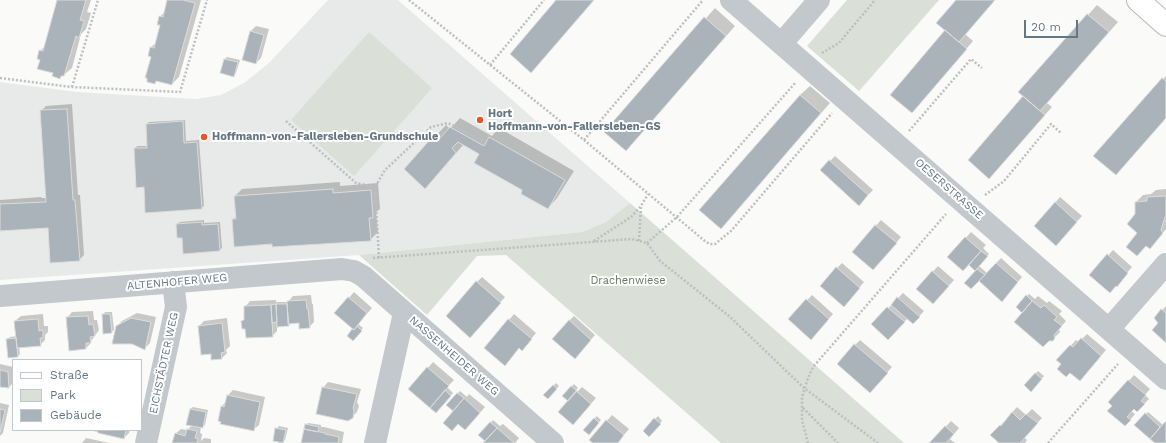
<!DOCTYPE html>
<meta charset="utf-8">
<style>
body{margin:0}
#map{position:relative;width:1166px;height:443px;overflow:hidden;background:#fafaf8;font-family:"Work Sans",sans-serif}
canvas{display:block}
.legend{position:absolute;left:12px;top:359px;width:130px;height:72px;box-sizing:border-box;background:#fff;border:1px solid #c1c8cd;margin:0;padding:5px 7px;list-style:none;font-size:12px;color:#657683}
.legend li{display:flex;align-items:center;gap:8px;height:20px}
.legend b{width:20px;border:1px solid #c1c8cd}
.scale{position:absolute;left:1024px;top:20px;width:54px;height:18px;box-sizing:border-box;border:2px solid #657683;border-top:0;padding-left:5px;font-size:12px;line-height:14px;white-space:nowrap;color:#657683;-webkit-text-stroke:3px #fff;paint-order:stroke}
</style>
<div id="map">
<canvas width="1166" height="443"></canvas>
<ul class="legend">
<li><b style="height:5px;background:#fff"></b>Straße</li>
<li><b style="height:11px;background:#dadfd7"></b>Park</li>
<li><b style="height:11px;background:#aab3b9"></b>Gebäude</li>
</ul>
<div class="scale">20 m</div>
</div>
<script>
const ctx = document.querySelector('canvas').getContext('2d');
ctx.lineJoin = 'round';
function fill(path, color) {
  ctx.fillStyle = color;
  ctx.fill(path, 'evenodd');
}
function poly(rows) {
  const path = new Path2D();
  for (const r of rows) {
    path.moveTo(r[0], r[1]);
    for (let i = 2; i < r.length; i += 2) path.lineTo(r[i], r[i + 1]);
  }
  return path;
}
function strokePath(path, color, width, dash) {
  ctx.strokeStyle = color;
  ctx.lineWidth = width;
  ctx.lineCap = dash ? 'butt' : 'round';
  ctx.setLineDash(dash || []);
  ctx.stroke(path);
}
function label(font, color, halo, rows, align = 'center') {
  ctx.font = font + ' "Work Sans",sans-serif';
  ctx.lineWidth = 4;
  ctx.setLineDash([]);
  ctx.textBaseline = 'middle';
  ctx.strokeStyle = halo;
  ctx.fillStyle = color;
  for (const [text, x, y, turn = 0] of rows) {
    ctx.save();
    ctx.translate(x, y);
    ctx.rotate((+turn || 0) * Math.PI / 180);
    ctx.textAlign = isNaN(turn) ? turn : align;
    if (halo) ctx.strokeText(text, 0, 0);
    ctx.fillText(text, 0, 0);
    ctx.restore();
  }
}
const built = poly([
 [328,0,398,0,630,203,606,222,582,232,359,255,0,280,0,82,77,92,196,99,221,95,244,83,269,63]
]);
const green = poly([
 [847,0,939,0,859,91,807,46],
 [369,32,432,88,354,176,291,120],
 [630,203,904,443,721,443,506,255,477,256,427,315,359,255,582,232,606,222]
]);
const shadow = poly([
 [58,0,91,0,87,12,91,13,86,29,81,34,72,68,60,78,42,59,40,51,45,46],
 [168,0,201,0,179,77,172,84,158,80,155,83,151,47,156,43,161,25,160,17,165,11],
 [558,0,594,0,531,72],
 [957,0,995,0,965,34,973,41,919,104],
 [1097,5,1118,22,1047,103,1052,107,989,178,1024,96,1088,15],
 [715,8,735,26,635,140,605,132],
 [256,26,269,29,261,58,256,63,243,59,251,31],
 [227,57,240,60,236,73,234,76,221,72,225,59],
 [1166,76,1166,118,1116,174,1094,156],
 [810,86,830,103,730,218,800,95],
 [72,104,78,195,80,195,84,255,79,260,49,226,0,230,0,200,41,197,42,198,47,198,41,111,46,106],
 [460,118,492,136,499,128,574,171,557,198,548,208,481,154,464,144,434,178,405,169,446,125,450,129],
 [185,120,186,141,199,140,204,206,201,208,135,149,137,146,148,146,147,124,149,122],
 [835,156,873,190,859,204,821,170],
 [340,182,340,186,378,183,380,209,376,212,378,232,370,240,235,246,233,219,237,216,235,196,242,189],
 [1166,189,1166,229,1157,240,1138,233,1136,202,1143,195,1151,194,1156,190],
 [1060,197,1082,216,1061,239,1035,226],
 [204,220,204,223,220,222,222,248,220,250,183,237,177,224,180,222],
 [881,220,901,237,878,264,853,251],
 [971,232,986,245,983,248,989,254,979,266,987,273,1001,258,1022,277,1007,295,969,264,949,257],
 [1113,250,1132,267,1126,274,1127,275,1117,285,1090,275],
 [842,263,864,282,849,300,837,268],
 [938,266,954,280,938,298,917,289],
 [482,277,505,297,475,331,477,282],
 [354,292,372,308,358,324,363,328,353,340,348,336,354,328,336,313],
 [903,293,924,311,913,323,908,318,893,333,873,324],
 [1029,294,1035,299,1038,296,1047,303,1049,301,1062,311,1059,314,1066,321,1059,329,1060,332,1052,340,1027,308,1017,307],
 [311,295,312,304,313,304,314,322,309,327,300,322,291,323,289,325,277,326,277,331,272,336,246,328,242,321,245,318,245,307,250,301,276,300,276,302,288,302,293,296],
 [812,295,833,314,816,333,790,319],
 [1166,306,1166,341,1160,323,1155,318],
 [93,311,94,320,97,320,99,330,91,341,91,343,86,348,67,318,72,312],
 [105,312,112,312,114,330,111,332,103,315],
 [137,313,156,317,150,343,145,348,116,327,122,321],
 [43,314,44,326,48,326,48,332,45,335,45,340,40,345,19,346,20,354,18,356,7,339,10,337,17,336,15,321,21,316],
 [514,314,536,333,527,344,520,347,485,348],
 [574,316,595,335,580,352,569,321],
 [227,318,230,346,226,350,227,353,222,358,212,353,202,354,199,326,204,321],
 [1087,334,1106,350,1085,374,1071,371,1058,360,1076,340,1079,342],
 [860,340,892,367,875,386,855,345],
 [433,362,454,380,447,387,453,393,436,412,410,389],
 [0,364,13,367,13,383,9,387,0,386],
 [1038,371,1044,376,1031,390,1025,385],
 [1134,375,1150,389,1145,395,1149,399,1142,406,1134,408,1131,411,1135,414,1130,420,1110,402],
 [328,382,361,389,357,402,359,406,357,412,352,417,323,388],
 [556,383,559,386,548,398,545,395],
 [574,384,578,388,575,391,577,392,582,387,596,398,578,419,569,401,563,396],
 [233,390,265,397,259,425,253,430,219,421,222,406,226,402,228,395],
 [460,391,467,397,469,394,485,407,470,424,456,407,447,405],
 [0,403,9,405,3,433,0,436],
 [193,407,208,410,205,425,201,427,200,433,202,434,201,441,204,438,211,439,211,443,173,443,175,434,181,429,187,430,193,425,188,424,190,409],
 [1017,407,1026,415,1032,409,1042,418,1024,437,1027,440,1025,443,1001,443,992,435],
 [1148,412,1163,425,1166,422,1166,443,1156,443,1136,425],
 [612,415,629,429,617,443,595,443,591,439],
 [597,416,601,420,589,434,584,430],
 [658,416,662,421,649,435,644,431],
 [493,420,500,426,503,424,519,438,515,443,485,443,486,441,480,435],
 [951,421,959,428,950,439,955,443,931,443],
 [308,423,321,425,321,427,324,427,344,432,342,443,302,443,306,425],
 [279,426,288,428,285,440,283,443,276,429],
 [94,430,130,430,129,433,124,438],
 [86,438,109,443,82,443]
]);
const building = poly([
 [57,0,86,0,80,20,84,21,79,38,76,36,64,76,61,76,60,79,52,76,53,73,37,69,40,60,37,59,39,50,43,51,57,0],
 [167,0,183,0,195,3,172,85,156,81,155,84,147,82,147,78,145,78,151,57,148,56,150,47,154,48,160,25,157,25,159,16,163,17,167,0],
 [556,0,594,0,531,73,510,54,556,0],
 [956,0,995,0,959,42,936,23,956,0],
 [1087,14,1109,32,1040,111,1018,92,1087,14],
 [704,17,726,36,626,151,604,132,704,17],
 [945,30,967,49,912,113,890,95,945,30],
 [250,31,264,35,256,64,242,60,250,31],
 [224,59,238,62,234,77,220,73,224,59],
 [1162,78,1166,81,1166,118,1116,175,1093,156,1162,78],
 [800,95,821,113,721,229,699,210,800,95],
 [1023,96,1045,115,989,179,968,160,1023,96],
 [67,109,73,200,75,200,80,261,50,263,48,228,0,231,0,204,46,202,40,110,67,109],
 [183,121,184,143,197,142,202,209,145,213,144,187,136,188,134,148,147,148,146,124,183,121],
 [450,127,484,146,489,137,565,180,548,209,521,194,522,190,474,163,479,154,458,142,452,148,456,153,425,189,404,169,435,134,440,138,450,127],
 [829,160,868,195,859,206,820,170,829,160],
 [333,189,333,193,371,190,373,218,369,218,371,241,272,247,272,244,234,247,232,219,236,219,234,196,333,189],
 [1166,196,1166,217,1165,217,1161,230,1163,233,1150,249,1146,246,1137,256,1126,247,1137,233,1127,224,1135,214,1135,202,1147,201,1147,197,1166,196],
 [1055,202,1077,222,1056,246,1034,226,1055,202],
 [202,222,202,225,218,224,220,251,183,254,182,238,177,238,176,224,202,222],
 [875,225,897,243,873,270,852,252,875,225],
 [965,237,981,251,963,271,947,257,965,237],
 [981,251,988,256,975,271,969,265,981,251],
 [1107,254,1128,273,1117,287,1116,286,1110,293,1089,275,1107,254],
 [996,263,1018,282,1002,302,979,281,996,263],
 [836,267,860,288,844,307,820,286,836,267],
 [977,269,985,275,971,289,964,283,977,269],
 [932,271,949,286,933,304,916,289,932,271],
 [476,281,501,303,470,338,446,316,476,281],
 [1026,295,1032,301,1022,313,1016,307,1026,295],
 [348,297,367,313,354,330,334,313,348,297],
 [897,297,920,317,913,324,891,305,897,297],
 [806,299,829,319,811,340,788,319,806,299],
 [306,300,307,309,308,309,310,328,299,329,299,323,288,324,287,301,306,300],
 [1032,301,1041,308,1044,305,1057,317,1054,320,1062,326,1054,335,1055,338,1053,341,1049,341,1043,347,1014,322,1032,301],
 [276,304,277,322,272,323,271,305,276,304],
 [276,304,287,304,289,326,277,327,276,304],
 [271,305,273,337,246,338,245,329,242,329,241,321,244,320,244,306,271,305],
 [887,307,905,322,888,340,871,324,887,307],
 [1161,309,1166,313,1166,343,1152,330,1158,323,1154,318,1161,309],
 [102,314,110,314,112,333,103,334,102,314],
 [88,316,89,325,93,324,95,336,90,337,91,343,86,343,86,349,69,351,66,317,88,316],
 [131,318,151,322,145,350,132,344,112,344,116,326,131,318],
 [38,319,39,331,43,330,43,338,40,338,41,346,17,348,14,321,38,319],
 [508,319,532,339,522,351,519,348,505,366,484,348,508,319],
 [569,320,591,340,575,359,552,339,569,320],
 [222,323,225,352,221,353,222,359,211,360,211,354,201,355,198,326,222,323],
 [357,326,362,331,353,341,347,336,352,329,354,330,357,326],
 [16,338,18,357,8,358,6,339,16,338],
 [1081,338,1101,356,1080,381,1070,373,1066,377,1057,369,1061,364,1056,360,1070,345,1073,347,1081,338],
 [854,344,888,373,870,393,837,364,854,344],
 [427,367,449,386,430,408,408,389,427,367],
 [0,370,8,372,9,388,0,387,0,370],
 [1035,373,1042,379,1031,392,1024,385,1035,373],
 [1128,380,1146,395,1141,401,1145,404,1137,412,1134,409,1127,417,1131,420,1125,426,1107,411,1112,406,1108,402,1128,380],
 [553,385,557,389,548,399,543,395,553,385],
 [571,386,577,391,568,401,562,396,571,386],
 [322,387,357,394,353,408,354,411,353,418,348,421,316,414,322,387],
 [445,390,451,396,436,413,430,408,445,390],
 [576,391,591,404,573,425,558,412,576,391],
 [457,393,464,398,453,411,446,405,457,393],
 [227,395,260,402,254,431,220,424,221,422,218,421,221,406,224,407,227,395],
 [464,398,480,413,465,430,458,424,452,431,443,423,464,398],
 [0,409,5,410,0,432,0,409],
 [190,409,206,412,203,428,186,425,190,409],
 [1012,412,1020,420,1026,414,1038,423,1020,443,999,443,990,435,1000,425,1001,426,1012,412],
 [1145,413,1160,427,1150,439,1134,425,1145,413],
 [594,418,599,423,589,435,583,430,594,418],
 [654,418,661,424,649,437,643,431,654,418],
 [606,420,624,435,618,443,593,443,589,440,606,420],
 [1166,421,1166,443,1155,443,1150,439,1166,421],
 [490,422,497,428,485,441,478,435,490,422],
 [305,424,319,427,318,432,304,429,305,424],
 [945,426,954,434,946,443,929,443,945,426],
 [275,428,286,430,283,443,273,441,275,428],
 [497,428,514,443,483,443,497,428],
 [187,429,197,431,195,438,198,439,197,443,172,443,175,433,185,436,187,429],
 [304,429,325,433,325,434,339,437,338,443,301,443,304,429],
 [92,430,126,430,124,439,98,433,98,432,92,430]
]);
const path = poly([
 [409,0,584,140,706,242,710,244,715,244,731,231,832,113],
 [822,53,839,43,875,0],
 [490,65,544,0],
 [0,78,72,87,180,92,207,0],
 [72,87,98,0],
 [286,121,356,183,375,187],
 [909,131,971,59,982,68],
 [584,140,703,0],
 [985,195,1004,181,1051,124,1061,133],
 [594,241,631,217,641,206],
 [639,241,641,206,648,194],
 [647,243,677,217,796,82],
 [373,258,632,239,647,243,660,261,729,316,804,388,878,443],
 [379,258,375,187,385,170,431,127,448,123,483,141],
 [803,408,838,443],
 [808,443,802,420,802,397,808,378,813,367,946,214],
 [1048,443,1118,364]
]);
const street = poly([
 [731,0,1166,379],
 [782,43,819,0],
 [0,296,342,269,354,271,363,276,553,443],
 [1109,329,1166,264],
 [146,443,176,307,173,282],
 [375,443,404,313]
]);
const secondary = poly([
 [1138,0,1166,25]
]);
const markers = [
 [480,120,4,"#e4572e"],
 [204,137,4,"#e4572e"]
];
const poiNames = [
 ["Hort",488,114],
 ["Hoffmann-von-Fallersleben-GS",488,127],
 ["Hoffmann-von-Fallersleben-Grundschule",212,137]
];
const streetNames = [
 ["OESERSTRASSE",949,189,41],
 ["ALTENHOFER WEG",177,282,-5],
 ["NASSENHEIDER WEG",454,356,41],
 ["EICHSTÄDTER WEG",164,363,-78]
];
const parkNames = [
 ["Drachenwiese",628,281]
];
fill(built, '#e8e9e9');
fill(green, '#dadfd7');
fill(shadow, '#0003');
fill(building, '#aab3b9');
strokePath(building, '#dcdcda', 1);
strokePath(secondary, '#b3babf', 24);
strokePath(path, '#bbbfc2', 2.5, [2, 2]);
strokePath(street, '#c3c8cc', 22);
strokePath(secondary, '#fff', 22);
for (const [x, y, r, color] of markers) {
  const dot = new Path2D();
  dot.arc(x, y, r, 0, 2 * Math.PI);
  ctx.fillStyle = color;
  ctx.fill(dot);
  strokePath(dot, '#fff', 1.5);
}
label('bold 11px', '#657683', '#fff', poiNames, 'left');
label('11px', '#657683', '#fff', streetNames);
label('11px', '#687a64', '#fff', parkNames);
</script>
